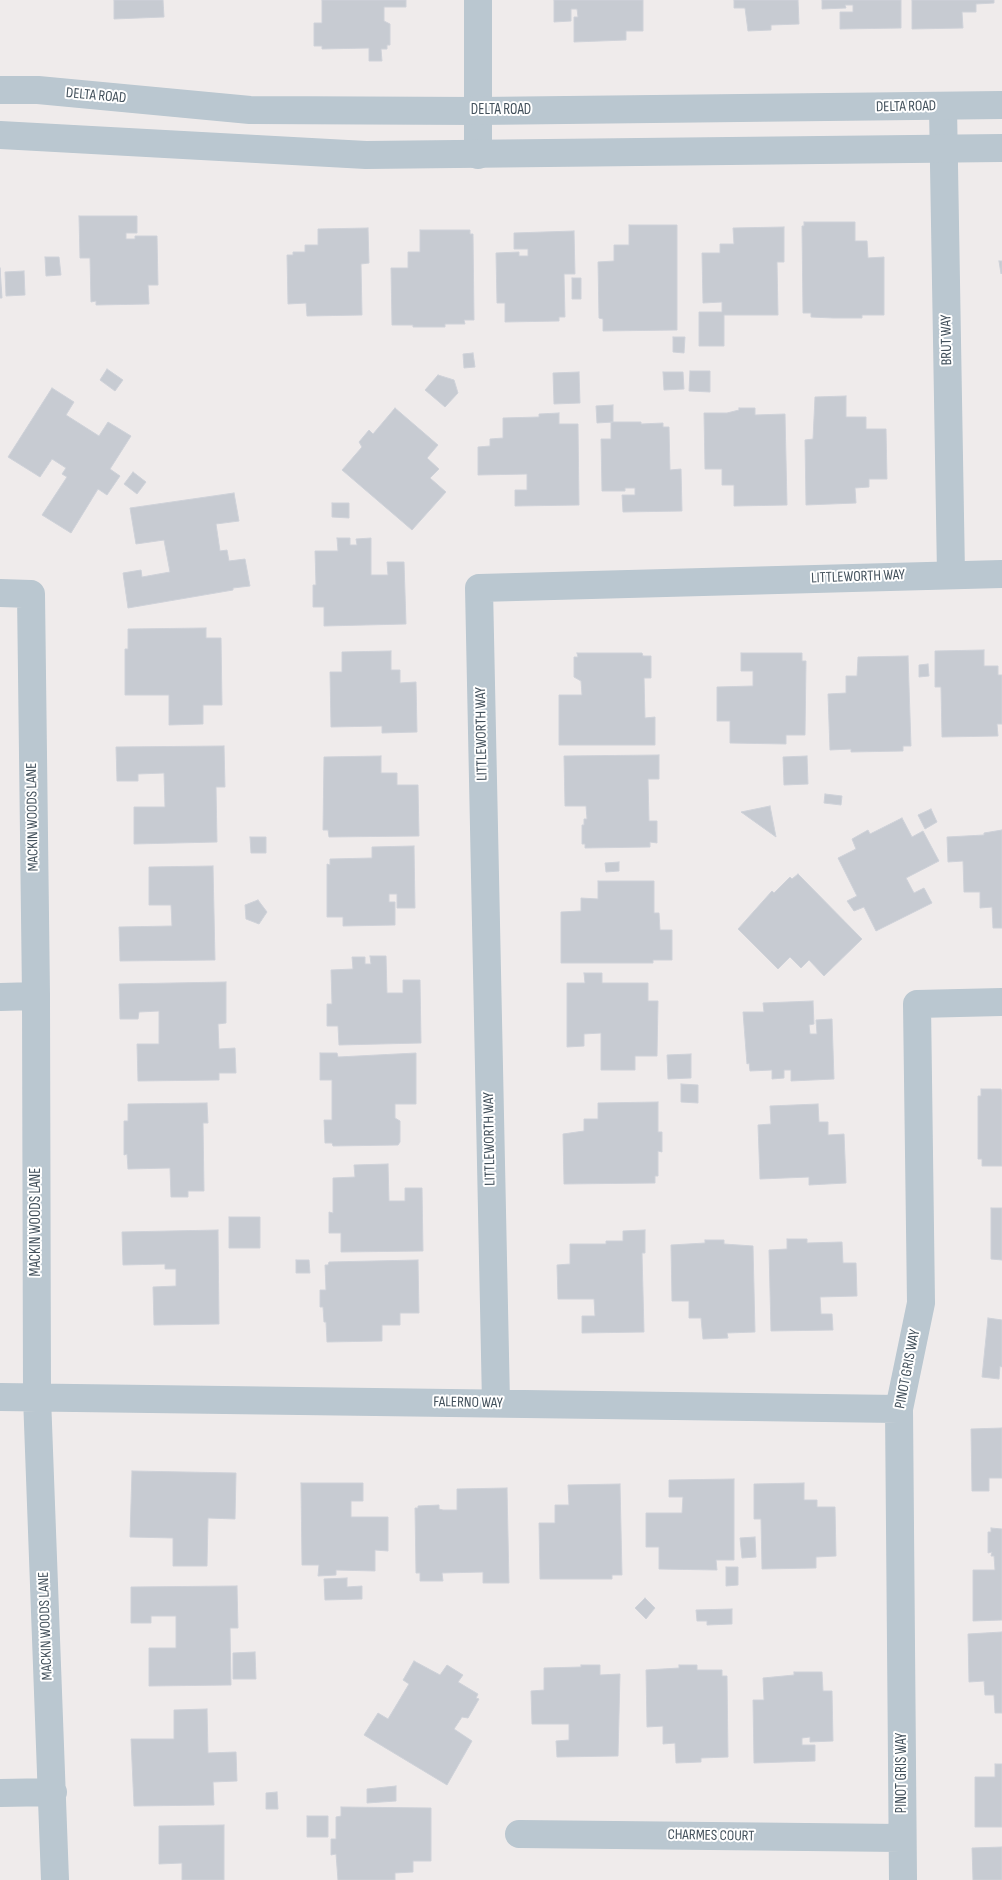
<!DOCTYPE html>
<style>
body{margin:0}
canvas{display:block;background:#efebeb}
</style>
<canvas width="1002" height="1880"></canvas>
<script>
const ctx = document.querySelector('canvas').getContext('2d');
ctx.lineJoin = 'round';
function fill(path, color) {
  ctx.fillStyle = color;
  ctx.fill(path, 'evenodd');
}
function poly(rows) {
  const path = new Path2D();
  for (const r of rows) {
    path.moveTo(r[0], r[1]);
    for (let i = 2; i < r.length; i += 2) path.lineTo(r[i], r[i + 1]);
  }
  return path;
}
function strokePath(path, color, width, dash) {
  ctx.strokeStyle = color;
  ctx.lineWidth = width;
  ctx.lineCap = dash ? 'butt' : 'round';
  ctx.setLineDash(dash || []);
  ctx.stroke(path);
}
function label(font, color, halo, rows, align = 'center') {
  ctx.font = font + ' "Sofia Sans Condensed",sans-serif';
  ctx.lineWidth = 4;
  ctx.setLineDash([]);
  ctx.textBaseline = 'middle';
  ctx.strokeStyle = halo;
  ctx.fillStyle = color;
  for (const [text, x, y, turn = 0] of rows) {
    ctx.save();
    ctx.translate(x, y);
    ctx.rotate((+turn || 0) * Math.PI / 180);
    ctx.textAlign = isNaN(turn) ? turn : align;
    if (halo) ctx.strokeText(text, 0, 0);
    ctx.fillText(text, 0, 0);
    ctx.restore();
  }
}
const building = poly([
 [114,0,163,0,164,17,114,19,114,0],
 [322,0,406,0,406,7,384,7,384,21,390,24,390,45,387,45,387,49,381,49,382,61,369,61,369,48,322,49,322,46,314,46,314,23,322,23,322,0],
 [554,0,643,0,643,31,626,31,626,40,574,42,574,17,578,17,577,9,571,9,571,21,554,22,554,0],
 [734,0,798,0,799,24,771,25,771,30,748,31,745,8,734,8,734,0],
 [822,0,901,0,901,28,840,29,840,12,853,12,853,5,845,5,846,8,822,9,822,0],
 [912,0,994,0,994,3,976,4,976,12,962,12,963,28,912,29,912,0],
 [79,216,137,216,137,233,126,233,126,239,135,239,135,236,157,236,158,285,148,285,149,304,96,305,96,301,91,302,90,258,80,258,79,216],
 [804,222,855,222,855,241,867,241,868,258,884,257,884,315,862,315,862,318,833,318,811,317,811,313,803,313,802,226,804,226,804,222],
 [629,225,677,225,677,330,603,331,603,319,599,318,598,262,614,261,614,245,629,245,629,225],
 [784,227,784,262,777,262,778,315,724,315,724,346,699,346,699,312,722,312,722,302,703,303,702,253,720,253,720,244,734,244,733,228,784,227],
 [368,228,369,263,361,264,362,315,307,316,306,303,288,304,287,255,293,255,293,252,305,252,305,245,318,245,318,229,368,228],
 [420,230,470,230,470,234,473,234,474,320,464,320,465,324,445,324,445,327,413,327,413,325,392,325,391,268,408,268,408,252,420,252,420,230],
 [574,231,575,274,564,274,565,317,559,317,559,321,505,322,505,303,497,303,496,253,519,252,519,256,528,256,528,249,514,249,514,233,574,231],
 [45,257,59,257,61,275,46,276,45,257],
 [999,261,1002,261,1002,273,1001,274,999,261],
 [0,268,2,298,0,298,0,268],
 [24,271,25,295,6,296,5,272,24,271],
 [572,278,581,278,581,299,572,299,572,278],
 [673,337,685,337,684,353,673,352,673,337],
 [473,353,475,367,464,368,463,354,473,353],
 [107,369,123,380,115,391,100,380,107,369],
 [690,371,710,371,710,392,689,391,690,371],
 [579,372,580,403,554,404,553,373,579,372],
 [663,372,683,372,684,389,664,390,663,372],
 [438,375,454,380,458,393,445,407,425,390,438,375],
 [52,388,74,402,66,415,99,436,108,422,131,436,110,469,120,476,107,495,98,489,71,533,42,515,67,477,62,474,66,468,52,459,40,477,8,457,52,388],
 [846,396,846,417,866,417,866,429,886,429,887,479,869,479,869,487,855,488,856,503,806,505,805,440,813,439,815,397,846,396],
 [613,405,613,422,597,423,596,406,613,405],
 [395,408,438,445,427,458,439,469,430,478,446,492,412,530,342,470,362,447,359,442,369,430,373,434,395,408],
 [739,408,755,408,755,415,785,414,787,505,734,506,734,485,722,485,722,469,705,469,704,413,727,413,739,410,739,408],
 [559,413,559,424,578,424,579,505,515,506,515,490,527,490,527,474,478,475,478,447,490,446,490,439,503,438,503,418,539,417,539,414,559,413],
 [611,422,641,422,641,424,663,423,663,427,669,427,670,470,681,469,682,511,623,512,622,495,635,495,635,488,625,488,625,491,602,491,601,439,611,439,611,422],
 [133,472,146,482,137,494,124,484,133,472],
 [234,493,239,521,216,524,220,551,227,550,229,561,245,559,250,586,233,588,233,590,128,608,123,573,141,570,142,577,170,572,164,540,136,544,130,508,234,493],
 [332,503,349,503,349,518,332,517,332,503],
 [337,538,350,538,350,545,357,545,356,539,371,538,371,575,388,575,387,562,404,562,406,624,324,626,324,607,313,607,313,585,316,585,315,551,338,551,337,538],
 [206,628,206,638,221,638,222,705,203,705,203,724,169,725,169,695,125,695,125,649,128,649,128,629,206,628],
 [984,650,984,666,998,666,998,675,1002,675,1002,724,997,724,998,736,942,737,941,687,935,687,935,651,984,650],
 [391,651,391,670,400,670,400,683,416,682,417,732,382,733,382,726,331,727,330,672,342,672,342,652,391,651],
 [577,653,642,653,643,656,651,656,651,678,644,678,645,718,655,717,655,745,559,745,559,695,582,695,581,681,574,677,574,657,578,657,577,653],
 [741,653,802,653,802,661,806,661,805,735,786,735,786,744,730,743,730,721,717,721,717,687,753,686,753,671,741,671,741,653],
 [908,656,911,746,903,746,903,751,851,752,851,749,830,750,828,694,846,693,846,676,857,676,858,657,908,656],
 [928,664,929,676,919,677,919,665,928,664],
 [224,746,225,787,216,787,217,842,134,844,134,807,165,807,164,773,138,774,138,781,117,781,116,747,224,746],
 [659,755,659,779,648,779,649,821,657,821,657,843,650,842,650,847,585,848,585,844,582,844,582,825,584,825,584,819,587,819,586,806,565,806,564,756,659,755],
 [381,756,381,773,397,773,397,785,418,785,419,836,329,837,328,830,323,830,324,757,381,756],
 [807,756,808,784,784,785,783,757,807,756],
 [825,794,842,796,841,805,824,803,825,794],
 [770,806,776,837,741,812,770,806],
 [931,809,937,822,925,829,918,815,931,809],
 [902,818,912,837,923,831,939,861,906,878,914,893,924,888,932,903,876,931,864,907,854,911,847,901,857,896,838,858,856,849,852,839,868,830,870,834,902,818],
 [1002,830,1002,928,993,928,992,907,980,908,980,892,964,892,963,861,948,862,947,837,984,835,984,833,1002,830],
 [250,837,266,837,266,853,251,853,250,837],
 [414,846,415,908,397,908,397,894,389,894,389,902,395,902,395,925,343,926,343,917,327,917,327,864,330,865,330,859,372,858,372,847,414,846],
 [619,862,619,871,606,872,605,863,619,862],
 [213,866,215,960,120,961,119,927,172,926,171,905,149,905,149,867,213,866],
 [798,874,862,939,824,976,809,960,801,968,790,957,778,969,738,929,772,891,774,893,790,877,792,879,798,874],
 [598,881,654,881,654,913,659,913,660,930,672,930,672,960,653,960,653,963,561,963,561,912,581,911,581,898,598,899,598,881],
 [258,900,267,912,259,924,246,919,245,905,258,900],
 [370,956,386,956,387,993,403,993,403,980,420,980,421,1043,339,1045,338,1026,327,1026,327,1004,332,1004,331,970,353,969,352,957,365,957,365,964,371,964,370,956],
 [584,973,602,973,602,983,648,983,648,1001,658,1001,657,1056,635,1056,635,1070,601,1070,601,1033,584,1034,584,1046,567,1047,567,983,585,983,584,973],
 [226,982,226,1023,218,1024,219,1049,235,1048,236,1073,219,1073,219,1080,138,1081,137,1044,159,1044,159,1011,139,1012,138,1019,120,1019,119,984,226,982],
 [813,1001,814,1024,809,1025,810,1034,817,1034,816,1020,832,1019,834,1079,791,1081,791,1070,784,1070,784,1078,772,1079,772,1070,750,1071,749,1063,747,1064,743,1012,764,1012,763,1003,813,1001],
 [320,1053,337,1053,338,1057,416,1053,416,1104,395,1104,395,1118,400,1121,400,1142,398,1145,333,1146,332,1143,325,1143,324,1120,332,1120,332,1080,320,1080,320,1053],
 [691,1054,691,1078,668,1079,667,1055,691,1054],
 [681,1084,698,1085,698,1103,681,1102,681,1084],
 [981,1089,1001,1089,1002,1092,1002,1166,982,1166,982,1159,978,1159,978,1096,981,1096,981,1089],
 [658,1102,658,1132,662,1132,662,1152,658,1151,658,1176,655,1176,655,1183,564,1184,563,1134,584,1131,584,1119,598,1119,598,1103,658,1102],
 [207,1103,208,1123,203,1123,204,1191,188,1191,188,1197,171,1197,170,1168,128,1169,127,1154,124,1155,124,1121,128,1121,128,1104,207,1103],
 [818,1104,819,1122,828,1122,828,1135,844,1134,846,1183,809,1185,809,1177,760,1179,758,1125,771,1124,770,1106,818,1104],
 [388,1164,389,1201,405,1201,405,1188,422,1188,423,1251,341,1252,341,1233,329,1233,329,1212,333,1213,333,1178,355,1177,354,1165,388,1164],
 [991,1208,1002,1208,1002,1260,991,1259,991,1208],
 [229,1217,260,1217,260,1248,229,1248,229,1217],
 [218,1230,219,1324,154,1325,153,1287,176,1286,176,1269,165,1269,165,1264,123,1265,122,1232,218,1230],
 [645,1230,645,1253,642,1253,644,1332,582,1333,582,1316,595,1316,594,1299,558,1299,557,1265,570,1264,570,1244,606,1244,606,1241,623,1241,623,1231,645,1230],
 [787,1239,807,1239,807,1243,842,1242,843,1263,856,1263,857,1296,820,1297,821,1314,832,1314,833,1330,771,1331,769,1250,787,1249,787,1239],
 [705,1240,724,1240,724,1244,753,1246,755,1332,727,1333,728,1338,703,1339,701,1318,689,1318,689,1301,672,1301,671,1245,705,1243,705,1240],
 [296,1260,309,1260,310,1273,296,1273,296,1260],
 [418,1260,419,1313,400,1313,400,1325,382,1325,382,1341,327,1342,326,1322,324,1322,323,1307,320,1307,320,1290,326,1290,325,1265,328,1265,329,1262,418,1260],
 [988,1318,1002,1320,1002,1367,1000,1366,999,1379,982,1377,988,1318],
 [1002,1428,1002,1478,989,1478,989,1491,972,1491,971,1429,1002,1428],
 [132,1471,236,1473,235,1519,208,1518,207,1566,173,1566,173,1538,130,1537,132,1471],
 [734,1479,734,1560,716,1560,717,1570,659,1569,659,1547,646,1547,646,1513,682,1513,683,1497,669,1497,669,1480,734,1479],
 [301,1483,363,1483,363,1501,351,1501,351,1517,388,1517,388,1551,375,1550,375,1571,336,1570,336,1575,318,1576,319,1565,302,1565,301,1483],
 [804,1483,804,1500,817,1500,817,1507,835,1507,836,1556,816,1557,816,1568,762,1569,761,1519,754,1519,754,1484,804,1483],
 [620,1484,622,1575,612,1575,612,1579,540,1579,539,1523,555,1523,555,1505,569,1505,568,1485,620,1484],
 [507,1488,509,1583,483,1583,483,1572,442,1573,443,1581,420,1581,420,1573,416,1573,415,1508,418,1508,418,1506,439,1505,439,1509,443,1510,457,1510,457,1489,507,1488],
 [991,1528,1002,1529,1002,1620,973,1621,973,1570,995,1570,994,1556,991,1556,992,1552,988,1553,988,1532,991,1532,991,1528],
 [755,1537,756,1557,742,1558,740,1538,755,1537],
 [726,1567,738,1567,738,1585,726,1586,726,1567],
 [347,1578,347,1587,362,1586,362,1599,325,1600,324,1579,347,1578],
 [237,1586,238,1628,230,1628,231,1685,149,1686,149,1648,176,1648,176,1616,151,1616,151,1623,131,1623,131,1587,237,1586],
 [645,1598,655,1608,646,1619,635,1608,645,1598],
 [732,1609,732,1624,707,1625,707,1621,697,1621,696,1610,732,1609],
 [1002,1632,1002,1713,995,1713,994,1695,985,1695,984,1681,969,1682,968,1634,1002,1632],
 [255,1652,256,1679,233,1679,233,1653,255,1652],
 [414,1661,440,1675,447,1665,463,1675,458,1682,478,1694,476,1698,479,1699,468,1718,462,1717,454,1729,472,1741,447,1785,364,1735,378,1713,388,1719,409,1684,403,1680,414,1661],
 [581,1665,600,1665,600,1675,620,1674,618,1756,557,1757,556,1741,569,1740,569,1724,532,1724,531,1691,544,1690,544,1668,581,1667,581,1665],
 [679,1665,697,1665,697,1670,722,1670,722,1676,727,1676,728,1757,701,1758,701,1762,676,1763,675,1743,663,1744,663,1726,647,1727,646,1670,679,1668,679,1665],
 [794,1672,822,1672,823,1691,832,1691,833,1741,810,1742,810,1737,802,1738,802,1745,815,1745,815,1761,754,1763,753,1700,764,1700,763,1678,794,1675,794,1672],
 [207,1709,208,1753,236,1752,237,1781,213,1782,214,1805,134,1806,131,1739,174,1739,174,1710,207,1709],
 [995,1764,1002,1764,1002,1827,975,1827,975,1777,995,1777,995,1764],
 [396,1786,396,1801,367,1803,367,1789,396,1786],
 [277,1792,278,1809,266,1809,266,1793,277,1792],
 [341,1807,431,1808,431,1861,413,1861,413,1872,395,1873,395,1880,338,1880,336,1854,331,1855,331,1839,336,1839,336,1817,341,1816,341,1807],
 [307,1816,328,1816,328,1837,307,1837,307,1816],
 [224,1825,224,1880,182,1880,182,1863,159,1864,159,1826,224,1825],
 [1002,1847,1002,1880,973,1880,972,1848,1002,1847]
]);
const minor = poly([
 [478,0,478,155],
 [943,107,951,574],
 [0,593,31,594,36,996,37,1397,55,1880],
 [0,997,36,996],
 [0,1397,899,1409],
 [496,1403,479,588,1002,574],
 [0,1793,53,1792],
 [519,1834,902,1838],
 [903,1880,899,1409,921,1303,917,1004,1002,1002]
]);
const tertiary = poly([
 [0,90,38,90,250,110,479,111,1002,105],
 [0,135,366,155,1002,148]
]);
const streetNames = [
 ["DELTA ROAD",96,96,5],
 ["DELTA ROAD",906,107,-1],
 ["DELTA ROAD",501,110],
 ["BRUT WAY",947,340,-91],
 ["LITTLEWORTH WAY",858,577,-2],
 ["LITTLEWORTH WAY",482,734,-91],
 ["MACKIN WOODS LANE",33,817,-91],
 ["LITTLEWORTH WAY",490,1139,-91],
 ["MACKIN WOODS LANE",36,1222,-90],
 ["PINOT GRIS WAY",908,1369,-79],
 ["FALERNO WAY",468,1403,1],
 ["MACKIN WOODS LANE",46,1626,-92],
 ["PINOT GRIS WAY",902,1773,-90],
 ["CHARMES COURT",711,1836,1]
];
fill(building, '#c7cbd2');
strokePath(building, '#cfd2d9', 1);
strokePath(minor, '#bac7d0', 28);
strokePath(tertiary, '#bac7d0', 28);
label('15px', '#42505b', '#fff', streetNames);
</script>
